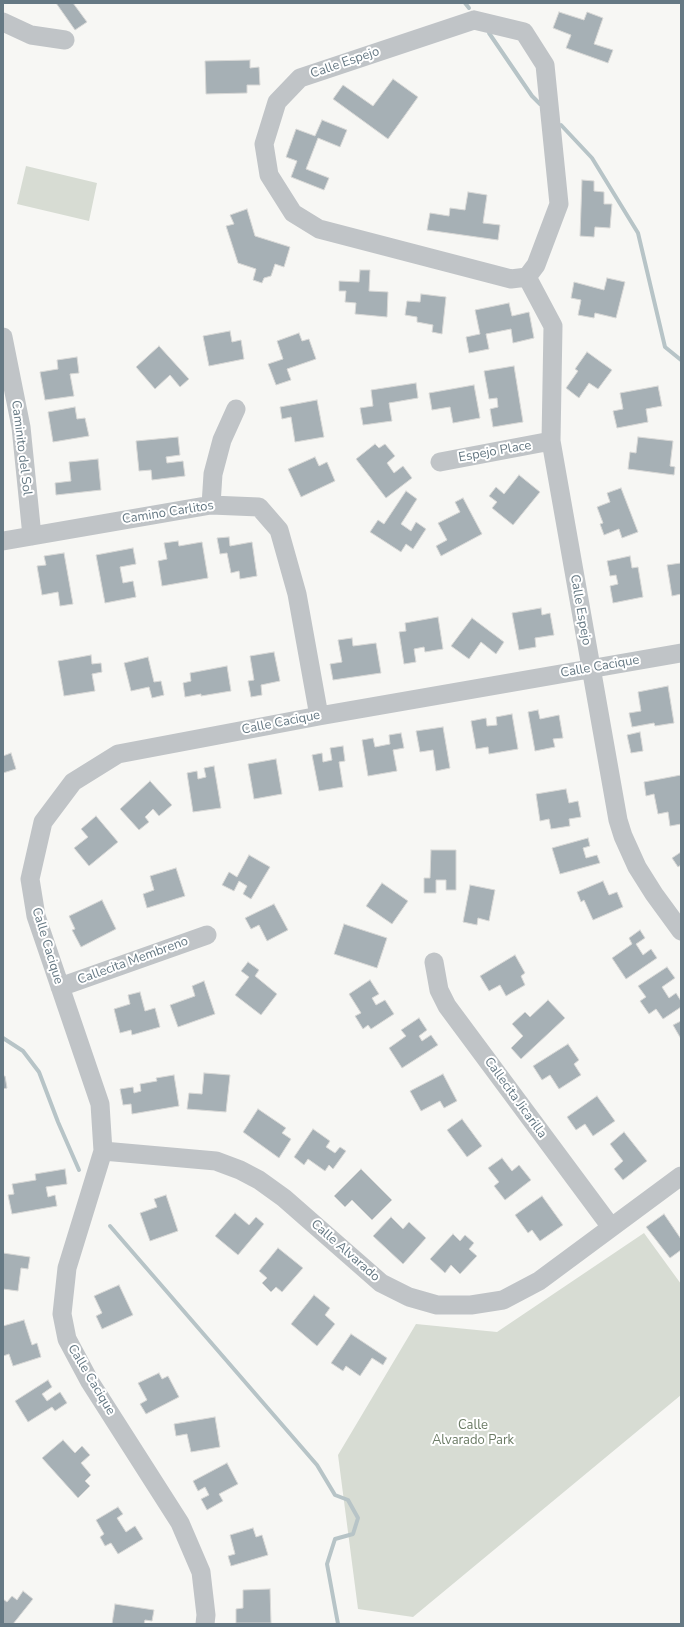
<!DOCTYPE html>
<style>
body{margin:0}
#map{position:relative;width:684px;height:1627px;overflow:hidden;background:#f7f7f4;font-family:"Nunito Sans",sans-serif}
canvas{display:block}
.frame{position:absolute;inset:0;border:4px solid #667984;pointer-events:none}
</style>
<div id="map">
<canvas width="684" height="1627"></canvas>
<div class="frame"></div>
</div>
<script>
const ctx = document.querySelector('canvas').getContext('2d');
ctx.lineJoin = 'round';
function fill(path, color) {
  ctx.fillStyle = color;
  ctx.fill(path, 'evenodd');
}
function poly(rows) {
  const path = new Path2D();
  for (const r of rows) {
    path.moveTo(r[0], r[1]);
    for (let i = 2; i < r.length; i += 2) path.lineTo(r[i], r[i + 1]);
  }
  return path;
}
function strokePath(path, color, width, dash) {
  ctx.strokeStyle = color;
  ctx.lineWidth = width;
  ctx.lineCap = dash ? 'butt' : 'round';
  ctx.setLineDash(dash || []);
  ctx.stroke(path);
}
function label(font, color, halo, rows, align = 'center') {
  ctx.font = font + ' "Nunito Sans",sans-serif';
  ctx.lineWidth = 4;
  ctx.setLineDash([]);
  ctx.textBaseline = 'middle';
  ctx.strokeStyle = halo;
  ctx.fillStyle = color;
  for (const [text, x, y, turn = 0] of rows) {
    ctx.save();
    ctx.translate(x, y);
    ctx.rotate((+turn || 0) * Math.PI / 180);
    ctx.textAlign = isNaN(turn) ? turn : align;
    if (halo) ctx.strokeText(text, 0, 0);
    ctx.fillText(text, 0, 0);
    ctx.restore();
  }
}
const green = poly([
 [26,166,97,183,89,221,17,204],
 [644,1233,681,1284,681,1395,413,1617,358,1609,338,1455,416,1324,497,1332]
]);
const stream = poly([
 [465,3,469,8],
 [489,33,532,96,540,104],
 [561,125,592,158,638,233,665,347,681,360],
 [3,1038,23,1051,39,1072,58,1122,79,1170],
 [110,1226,317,1465,335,1495,348,1500,358,1518,353,1534,335,1539,327,1564,338,1624]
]);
const building = poly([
 [56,3,73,3,87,22,75,30,56,3],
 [559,12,584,20,587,12,603,18,594,44,613,50,608,63,566,48,571,35,553,28,559,12],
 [250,60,250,68,259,67,260,85,247,85,247,93,206,94,205,61,250,60],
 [393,79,418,97,388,139,333,99,343,85,373,106,393,79],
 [322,120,347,130,340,147,318,138,306,169,329,178,324,190,291,177,297,161,286,157,296,129,315,136,322,120],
 [582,180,594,181,594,191,604,192,604,204,612,204,610,228,595,227,594,237,580,236,582,180],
 [468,192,487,195,483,223,500,225,498,240,427,230,430,213,449,216,450,208,465,210,468,192],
 [247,209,255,236,290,247,284,267,275,264,271,276,264,278,262,283,253,280,256,269,238,263,226,226,234,224,230,215,247,209],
 [360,270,370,270,369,291,388,292,387,317,355,314,356,303,345,302,346,291,339,291,339,281,359,282,360,270],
 [607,278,625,282,616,318,595,313,594,318,578,315,581,300,571,298,574,282,604,290,607,278],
 [421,294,446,297,442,334,432,332,433,325,417,322,417,317,405,315,407,301,420,302,421,294],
 [509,303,512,316,529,312,534,338,513,343,511,329,486,334,489,349,469,353,466,337,480,334,475,310,509,303],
 [230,331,232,342,241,340,244,359,209,366,203,336,230,331],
 [299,333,302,341,309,339,316,359,287,369,291,380,276,385,268,364,283,359,277,341,299,333],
 [159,346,189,379,180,387,170,375,155,389,136,367,159,346],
 [587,352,612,370,598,389,589,383,579,398,566,388,578,371,575,369,587,352],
 [77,357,79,373,70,374,74,396,45,400,40,372,58,369,57,360,77,357],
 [514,366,523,422,493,427,490,409,498,407,497,398,489,399,484,371,514,366],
 [416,383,418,398,389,403,392,421,363,425,360,408,373,406,371,390,416,383],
 [474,385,480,418,453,423,450,407,432,410,429,393,474,385],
 [658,386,662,406,646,409,648,422,617,428,613,411,623,409,620,393,658,386],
 [317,400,324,437,295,442,291,417,282,419,280,407,317,400],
 [75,407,77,419,85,418,89,436,53,442,48,412,75,407],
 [178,437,180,455,166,457,167,463,183,461,185,476,152,480,151,470,139,471,136,441,178,437],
 [638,437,673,441,670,466,675,467,674,475,628,469,630,452,636,453,638,437],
 [375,444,379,448,385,444,395,456,387,463,394,473,403,466,412,478,386,498,356,459,375,444],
 [315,457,319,466,327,462,335,481,301,497,288,469,315,457],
 [98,459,101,490,56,495,55,483,71,481,69,462,98,459],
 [519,475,540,492,513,525,492,508,497,502,489,496,496,487,504,494,519,475],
 [621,488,638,532,622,538,619,529,604,535,600,524,603,523,597,507,610,502,607,493,621,488],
 [406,491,417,499,401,524,411,531,416,522,426,529,413,549,406,544,401,552,370,532,378,520,384,524,406,491],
 [463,498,482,534,441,556,436,546,447,540,438,523,460,512,455,502,463,498],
 [229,537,230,546,252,542,257,576,240,579,239,571,231,573,227,553,220,554,217,538,229,537],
 [178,541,179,546,202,542,208,578,162,586,158,561,167,559,164,543,178,541],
 [133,548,136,564,120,567,123,583,133,581,136,597,105,603,96,555,133,548],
 [64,553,73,604,60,606,58,592,42,595,37,566,46,565,44,556,64,553],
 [630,556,632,568,638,567,643,597,613,603,610,586,618,584,616,575,610,576,607,561,630,556],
 [681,563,681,594,672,596,667,565,681,563],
 [541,608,542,615,550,613,554,635,535,638,536,647,519,650,512,613,541,608],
 [438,617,443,649,425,652,424,647,414,649,416,662,404,664,399,632,406,631,405,623,438,617],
 [472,618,504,642,496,654,481,642,469,659,451,646,472,618],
 [352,638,353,646,376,643,381,673,333,680,330,664,342,662,338,640,352,638],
 [274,652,280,681,261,685,262,695,251,697,248,681,254,680,250,656,274,652],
 [91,655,92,664,101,663,102,672,92,674,95,691,64,696,58,661,91,655],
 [148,657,154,682,161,681,164,695,152,698,149,687,131,691,124,663,148,657],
 [227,666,231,691,201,696,201,694,185,697,183,683,191,681,190,673,227,666],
 [668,686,674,723,655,726,654,723,632,727,629,713,641,711,638,692,668,686],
 [538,710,540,719,559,715,563,738,553,739,555,747,535,751,528,712,538,710],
 [512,714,518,749,489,754,488,747,476,749,471,721,486,718,487,726,497,725,496,717,512,714],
 [443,727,450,768,436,771,433,750,420,752,416,731,443,727],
 [640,732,643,751,631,753,627,735,640,732],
 [401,733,404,748,393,750,397,771,368,776,362,740,373,738,375,747,390,744,389,735,401,733],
 [343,746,345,761,339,762,343,787,319,791,312,755,322,753,323,762,332,760,330,748,343,746],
 [11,753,16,769,3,773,3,756,11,753],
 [276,759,282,794,254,799,248,764,276,759],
 [214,766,221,808,193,812,187,773,197,771,198,779,206,777,204,768,214,766],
 [681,775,681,824,670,826,668,812,658,814,654,794,646,796,644,782,681,775],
 [150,781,172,805,159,816,153,809,145,817,149,822,139,830,120,809,150,781],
 [566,789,569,803,578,801,581,817,569,819,570,826,551,829,549,819,540,821,536,794,566,789],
 [96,816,118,842,89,866,74,848,88,837,81,829,96,816],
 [588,838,590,846,583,848,586,858,597,855,600,863,560,874,552,848,588,838],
 [431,850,456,850,456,890,446,890,446,880,436,880,436,893,424,893,424,878,430,878,431,850],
 [681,852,681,865,678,867,672,858,681,852],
 [249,855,270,867,251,899,243,894,247,886,239,881,234,891,222,885,229,872,237,877,249,855],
 [176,868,185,896,147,908,143,894,154,890,150,876,176,868],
 [603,881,609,895,617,892,623,907,593,920,584,900,581,902,577,892,603,881],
 [382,883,408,901,392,924,366,906,382,883],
 [470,885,495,890,489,921,478,918,477,925,463,922,470,885],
 [102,900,116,929,81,947,72,930,75,929,69,916,102,900],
 [274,904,288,930,267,941,259,925,251,929,245,918,274,904],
 [344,924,387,938,377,968,334,954,344,924],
 [640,930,645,938,636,944,643,955,651,949,657,958,626,979,612,958,632,944,629,938,640,930],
 [515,955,525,973,521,976,525,985,506,996,500,985,489,991,480,976,515,955],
 [248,962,259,970,255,976,277,994,261,1015,235,995,249,977,241,971,248,962],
 [667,967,675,978,662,987,669,998,676,993,681,1001,681,1007,663,1019,656,1009,649,1014,640,1001,646,997,638,986,667,967],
 [370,980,379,994,372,998,376,1005,385,1000,394,1014,371,1029,368,1025,363,1029,355,1016,361,1013,349,994,370,980],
 [204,981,215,1014,178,1027,170,1005,195,996,192,986,204,981],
 [140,992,145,1011,155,1008,160,1027,132,1035,131,1030,120,1033,114,1009,130,1004,128,995,140,992],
 [548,1000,565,1018,521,1059,511,1048,523,1036,512,1024,525,1012,530,1017,548,1000],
 [419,1018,427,1030,419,1036,422,1041,431,1035,438,1045,402,1068,389,1048,406,1036,401,1030,419,1018],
 [681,1021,681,1039,673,1025,681,1021],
 [568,1044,579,1060,574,1064,581,1075,559,1089,550,1075,542,1080,533,1066,568,1044],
 [204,1073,230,1075,226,1112,187,1109,189,1093,202,1094,204,1073],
 [443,1074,457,1101,444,1108,440,1101,421,1111,410,1091,443,1074],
 [174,1075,179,1106,132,1114,131,1104,123,1105,120,1089,133,1087,134,1093,141,1091,140,1084,157,1081,156,1078,174,1075],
 [3,1076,5,1076,7,1088,3,1089,3,1076],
 [597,1096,615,1121,593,1136,585,1124,576,1130,567,1117,597,1096],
 [258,1109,286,1128,282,1133,291,1139,279,1158,243,1132,258,1109],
 [462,1119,482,1146,467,1157,447,1130,462,1119],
 [313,1129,330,1141,326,1147,335,1153,340,1147,346,1151,333,1169,329,1165,325,1171,308,1159,304,1165,294,1157,313,1129],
 [624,1132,647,1161,623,1180,614,1169,623,1161,610,1144,624,1132],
 [502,1158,512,1171,519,1165,531,1180,505,1200,494,1186,499,1182,488,1168,502,1158],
 [65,1169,67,1184,46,1187,48,1197,55,1195,57,1206,12,1214,8,1195,14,1194,12,1184,36,1180,35,1174,65,1169],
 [361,1169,392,1200,372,1220,352,1200,345,1207,334,1196,361,1169],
 [166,1195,178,1231,150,1241,140,1213,157,1207,154,1199,166,1195],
 [542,1196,563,1225,540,1241,532,1230,528,1233,515,1215,542,1196],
 [235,1213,249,1225,256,1217,264,1224,238,1255,215,1236,235,1213],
 [664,1214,681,1239,681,1250,670,1258,646,1227,664,1214],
 [391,1217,403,1229,409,1222,426,1238,403,1264,373,1236,391,1217],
 [453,1234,460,1241,465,1235,474,1243,469,1249,477,1256,460,1274,451,1265,445,1273,430,1259,453,1234],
 [278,1248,303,1268,282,1292,276,1287,271,1292,262,1283,267,1278,259,1271,278,1248],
 [3,1253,30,1257,28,1269,21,1268,18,1291,3,1289,3,1253],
 [119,1285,133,1315,102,1329,96,1316,102,1313,94,1296,119,1285],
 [314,1295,330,1308,325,1315,335,1324,317,1346,291,1324,314,1295],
 [24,1320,32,1345,37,1343,41,1357,13,1366,9,1354,3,1356,3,1326,24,1320],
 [351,1334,387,1358,383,1365,372,1358,360,1376,346,1366,343,1371,331,1363,351,1334],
 [159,1373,162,1379,168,1376,179,1397,146,1414,140,1404,147,1400,138,1383,159,1373],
 [48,1380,52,1387,42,1394,47,1401,60,1392,67,1403,55,1411,52,1407,28,1422,15,1401,48,1380],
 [215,1417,220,1447,191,1452,187,1434,176,1436,174,1424,215,1417],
 [63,1440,75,1453,82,1446,90,1455,81,1463,91,1475,85,1481,90,1486,78,1498,42,1458,63,1440],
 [227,1463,238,1484,219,1494,223,1501,207,1510,201,1499,209,1495,205,1487,198,1491,193,1481,227,1463],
 [118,1507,123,1514,117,1518,126,1532,135,1526,143,1539,118,1554,111,1543,105,1546,100,1537,104,1534,96,1520,118,1507],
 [253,1528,256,1537,262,1535,268,1555,231,1566,228,1556,235,1554,230,1535,253,1528],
 [270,1589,271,1623,236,1623,236,1609,243,1608,243,1590,270,1589],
 [23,1591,33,1599,13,1624,5,1624,3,1623,3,1599,7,1602,12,1596,17,1600,23,1591],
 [115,1604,154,1610,152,1621,145,1620,144,1624,112,1624,115,1604]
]);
const minor = poly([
 [474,20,524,32,545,65,559,204,536,265,527,277,511,279,319,229,293,213,269,175,264,144,277,102,300,78,474,20],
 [3,22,31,35,65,40],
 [527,277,553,326,551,441,618,820,623,836,637,867,654,894,681,931],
 [3,337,21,427,32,536],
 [440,462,551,441],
 [211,505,213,474,222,440,236,409],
 [3,541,211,505,259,507,279,530,297,594,319,716],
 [434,962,439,990,447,1006,611,1227],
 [60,987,207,935],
 [103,1151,216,1161,240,1170,259,1180,284,1198,381,1283,409,1297,437,1305,471,1305,503,1300,539,1281,681,1176],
 [205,1624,206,1615,201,1572,180,1523,90,1382,67,1339,62,1314,67,1268,103,1151,100,1104,36,916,30,879,43,822,73,782,118,754,319,716,681,653]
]);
const streetNames = [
 ["Calle Espejo",345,63,-19],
 ["Caminito del Sol",21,448,83],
 ["Espejo Place",495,452,-10],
 ["Camino Carlitos",168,513,-9],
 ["Calle Espejo",580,610,80],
 ["Calle Cacique",600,667,-10],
 ["Calle Cacique",281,723,-11],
 ["Calle Cacique",47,946,73],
 ["Callecita Membreno",133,961,-20],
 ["Callecita Jicarilla",515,1098,54],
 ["Calle Alvarado",345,1251,41],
 ["Calle Cacique",91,1380,59]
];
const parkNames = [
 ["Calle",473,1426],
 ["Alvarado Park",473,1441]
];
fill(green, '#d7dcd3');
strokePath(stream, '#b7c4c7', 4);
fill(building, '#a6b0b5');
strokePath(building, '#d8d8d6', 1);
strokePath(minor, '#c0c4c7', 19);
label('13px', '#667984', '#fff', streetNames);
label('13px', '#6b7b65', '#fff', parkNames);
</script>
